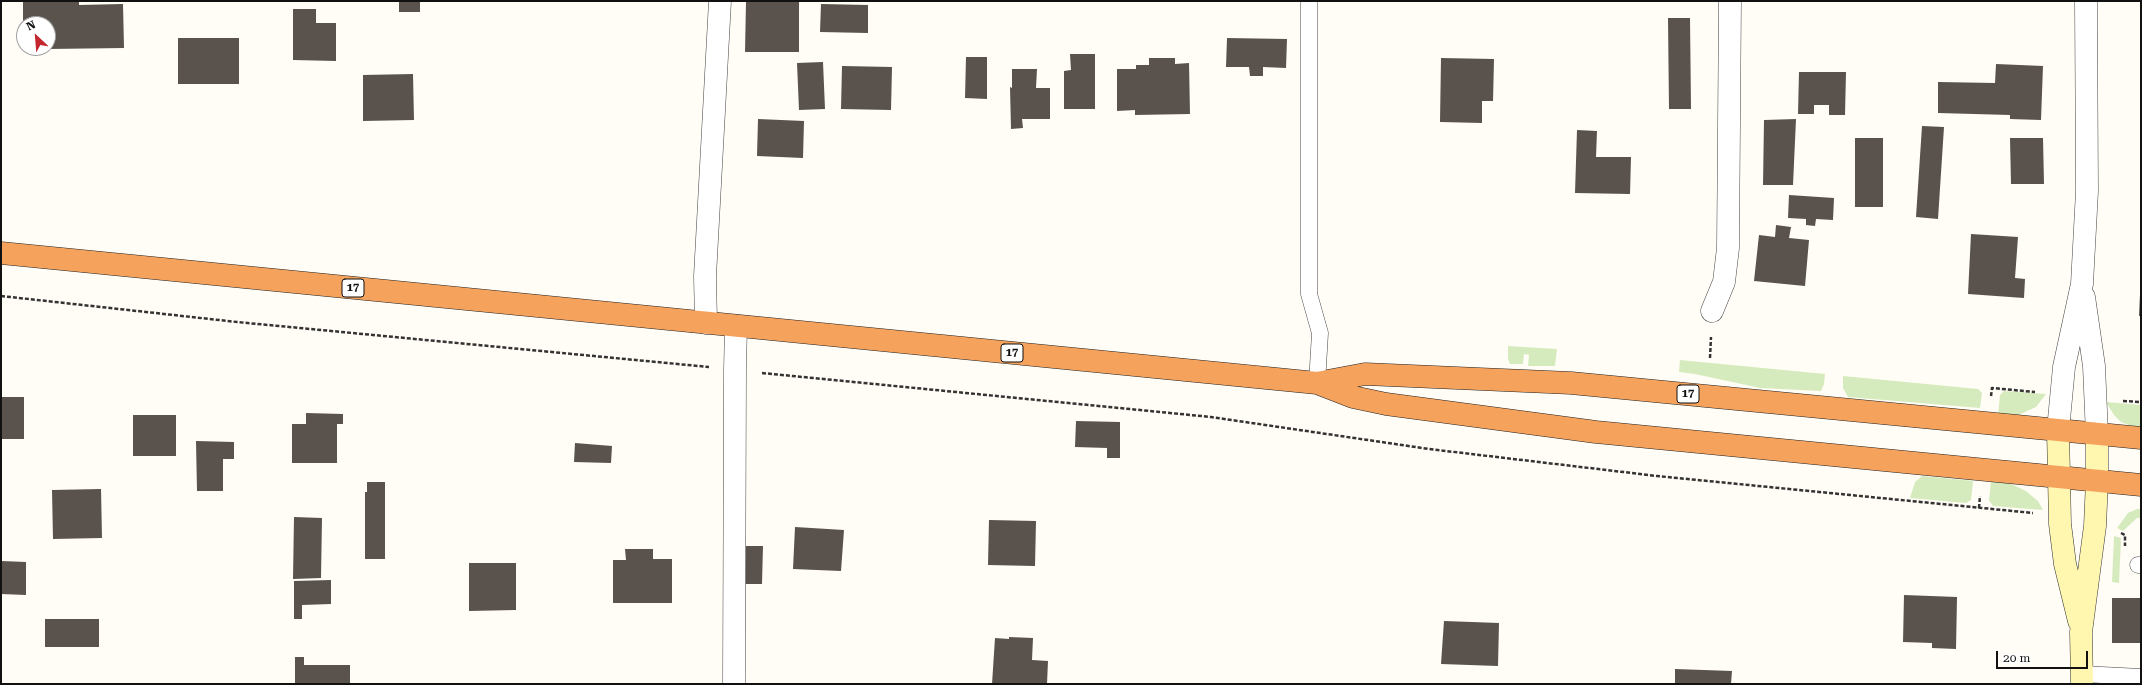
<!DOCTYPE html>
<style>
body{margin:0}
#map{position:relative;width:2142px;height:685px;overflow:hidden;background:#fffdf5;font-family:"Roboto Serif",serif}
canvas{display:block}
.frame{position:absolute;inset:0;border:2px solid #111;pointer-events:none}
.north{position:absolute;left:16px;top:16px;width:40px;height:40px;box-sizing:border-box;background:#fff;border:1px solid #a0a0a0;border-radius:50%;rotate:334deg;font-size:11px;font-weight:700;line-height:16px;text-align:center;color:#111}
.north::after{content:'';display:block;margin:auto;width:14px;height:18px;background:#c4262e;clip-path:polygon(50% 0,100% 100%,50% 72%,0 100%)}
.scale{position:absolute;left:1996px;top:651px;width:92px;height:18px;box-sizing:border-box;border:2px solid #111;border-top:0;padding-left:5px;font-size:12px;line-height:14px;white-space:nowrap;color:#111;-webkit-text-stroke:3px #fff;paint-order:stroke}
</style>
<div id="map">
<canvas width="2142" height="685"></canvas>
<div class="frame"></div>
<div class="north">N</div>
<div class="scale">20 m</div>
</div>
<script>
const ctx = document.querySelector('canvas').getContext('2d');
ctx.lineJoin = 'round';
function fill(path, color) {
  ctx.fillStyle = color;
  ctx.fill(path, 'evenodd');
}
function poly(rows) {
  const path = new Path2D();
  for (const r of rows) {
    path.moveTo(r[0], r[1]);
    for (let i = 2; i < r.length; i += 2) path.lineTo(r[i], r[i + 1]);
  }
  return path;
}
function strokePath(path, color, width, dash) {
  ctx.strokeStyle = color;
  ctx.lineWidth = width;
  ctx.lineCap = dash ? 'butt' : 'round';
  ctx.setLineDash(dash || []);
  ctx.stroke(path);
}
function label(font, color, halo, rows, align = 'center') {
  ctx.font = font + ' "Roboto Serif",serif';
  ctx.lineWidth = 4;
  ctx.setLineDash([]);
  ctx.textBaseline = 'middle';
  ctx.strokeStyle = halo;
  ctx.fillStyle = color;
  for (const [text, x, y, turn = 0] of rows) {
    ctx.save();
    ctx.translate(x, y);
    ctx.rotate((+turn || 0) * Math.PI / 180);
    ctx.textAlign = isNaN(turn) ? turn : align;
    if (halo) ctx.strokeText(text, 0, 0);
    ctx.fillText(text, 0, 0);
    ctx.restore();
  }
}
const green = poly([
 [1508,346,1557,349,1555,366,1528,366,1529,355,1524,354,1523,364,1510,364,1508,359],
 [1680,360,1825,374,1824,384,1821,391,1760,388,1695,374,1679,372],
 [1843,376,1978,389,1982,393,1980,408,1848,397,1843,388],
 [2004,391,2046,394,2036,407,2027,411,2019,415,1998,415,2000,395],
 [2106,402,2141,405,2141,430,2121,422,2114,415],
 [1922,476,1973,481,1971,500,1966,503,1910,498,1915,482],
 [1991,481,2009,483,2026,491,2038,501,2043,510,1993,506,1989,500],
 [2137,509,2141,509,2141,518,2137,518,2123,531,2117,528,2128,513],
 [2114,536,2121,538,2119,583,2112,582]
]);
const building = poly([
 [23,1,79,1,79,5,123,4,124,48,48,49,48,24,23,24],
 [399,1,420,1,420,12,399,12],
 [746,2,799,2,799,52,745,52],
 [821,4,868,5,868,33,820,32],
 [293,9,316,9,316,23,336,23,336,61,293,60],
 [1668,18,1690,18,1691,109,1669,109],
 [178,38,239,38,239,84,178,84],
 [1227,38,1287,39,1286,68,1263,67,1263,76,1250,76,1249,67,1226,67],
 [23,48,43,48,43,49,23,50],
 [1070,54,1095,54,1095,109,1064,109,1064,71,1071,70],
 [966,57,987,57,987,99,965,98],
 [1149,58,1175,58,1175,64,1189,63,1190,114,1135,115,1135,110,1117,111,1117,69,1136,69,1136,65,1149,65],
 [1441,58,1494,59,1493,101,1482,101,1482,123,1440,122],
 [823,62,825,109,799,110,797,63],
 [1996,64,2043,66,2041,120,2010,119,2010,115,1938,113,1938,82,1995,83],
 [842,66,892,67,891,110,841,109],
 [1012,69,1037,69,1036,88,1050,88,1050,119,1022,119,1023,128,1011,129,1010,87,1012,88],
 [1799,72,1846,72,1845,115,1829,115,1829,105,1814,105,1814,114,1798,114],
 [413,74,414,120,363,121,363,75],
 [758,119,804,121,803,158,757,156],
 [1796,119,1793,185,1763,185,1764,120],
 [1922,126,1944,127,1938,219,1916,217],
 [1577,130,1597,131,1596,157,1631,157,1630,194,1575,193],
 [1855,138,1883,138,1883,207,1855,207],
 [2010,138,2043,138,2044,184,2011,184],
 [1789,195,1834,198,1833,220,1816,219,1815,226,1806,225,1806,219,1788,218],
 [1776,225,1791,227,1789,238,1809,240,1805,286,1754,281,1759,235,1775,237],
 [1971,234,2018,237,2015,278,2025,279,2024,298,1968,294],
 [2140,294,2141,294,2141,316,2139,316],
 [1,397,24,397,24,439,1,439],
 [306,413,343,414,343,424,337,424,337,463,292,463,292,424,306,424],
 [133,415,176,415,176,456,133,456],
 [1076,421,1120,422,1120,458,1107,458,1107,448,1075,447],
 [196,441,234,442,234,459,223,459,223,491,197,491],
 [575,443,612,446,611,463,574,462],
 [367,482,385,482,385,559,365,559,365,492,367,492],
 [101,489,102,538,53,539,52,490],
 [294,517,322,518,321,578,293,579],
 [989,520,1036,521,1035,566,988,565],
 [795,527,844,530,841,571,793,569],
 [737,546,763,546,762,584,737,584],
 [625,549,653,549,653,559,672,559,672,603,613,603,613,560,626,560],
 [1,561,26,562,26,595,1,594],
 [469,563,516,563,516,610,469,611],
 [331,580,331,604,302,605,302,619,294,619,294,581],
 [1904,595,1957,597,1956,649,1932,648,1932,643,1903,642],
 [2112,598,2141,598,2141,643,2112,643],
 [45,619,99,619,99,647,45,647],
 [1444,621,1499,623,1498,666,1441,664],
 [1009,637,1033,638,1032,660,1048,661,1047,684,992,684,995,638,1009,639],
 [295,657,304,657,304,665,350,665,350,684,295,684],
 [1675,669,1732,671,1731,684,1675,684]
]);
const path = poly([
 [1,296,237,322,709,367],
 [1710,358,1711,337],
 [762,373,1211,417,1429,449,1657,476,2033,513],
 [1991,396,1992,388,2035,392],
 [2123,401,2141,402],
 [1979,508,1980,496],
 [2121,533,2125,535,2125,546]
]);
const lane = poly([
 [1309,1,1309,294,1320,333,1317,383],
 [2138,565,2141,565],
 [2082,674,2141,677]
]);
const street = poly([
 [2084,297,2094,366,2097,434],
 [1712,311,1724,282,1728,248,1730,1],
 [706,323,705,276,720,1],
 [2058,430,2064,367,2082,284,2087,191,2086,1],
 [734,684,735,370,736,326]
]);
const secondary = poly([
 [2058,430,2060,524,2065,564,2079,621],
 [2082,684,2081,632,2095,526,2097,481,2097,434]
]);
const highway = poly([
 [1,253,1317,383,1353,397,1386,404,1596,432,2141,485],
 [1317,383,1365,374,1571,383,2141,438]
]);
const shields = [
 [353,288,22],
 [1012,353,22],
 [1688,394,22]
];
const shieldNames = [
 ["17",353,288],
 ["17",1012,353],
 ["17",1688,394]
];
fill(green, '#d5ebbd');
fill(building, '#5a524d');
strokePath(lane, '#444', 17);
strokePath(street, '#444', 23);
strokePath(secondary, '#333', 23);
strokePath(highway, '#222', 23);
strokePath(path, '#333', 2.5, [4, 2]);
strokePath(lane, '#fff', 16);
strokePath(street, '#fff', 22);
strokePath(secondary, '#fff6b0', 22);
strokePath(highway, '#f5a25d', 22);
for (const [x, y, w] of shields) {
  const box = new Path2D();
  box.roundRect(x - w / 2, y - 9, w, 18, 3);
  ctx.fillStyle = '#fff';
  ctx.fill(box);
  strokePath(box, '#111', 1);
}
label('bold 11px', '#111', null, shieldNames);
</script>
